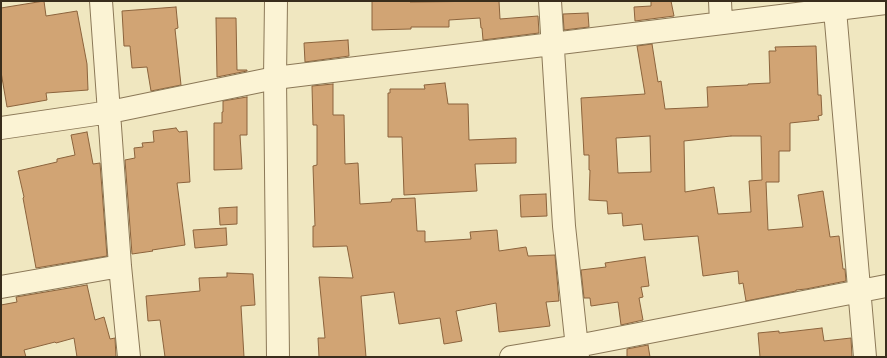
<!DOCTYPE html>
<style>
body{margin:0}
#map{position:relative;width:887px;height:358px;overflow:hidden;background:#f0e7c0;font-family:Bitter,serif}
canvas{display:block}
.frame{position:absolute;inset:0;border:2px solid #392d1c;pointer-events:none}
</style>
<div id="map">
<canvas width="887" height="358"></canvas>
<div class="frame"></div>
</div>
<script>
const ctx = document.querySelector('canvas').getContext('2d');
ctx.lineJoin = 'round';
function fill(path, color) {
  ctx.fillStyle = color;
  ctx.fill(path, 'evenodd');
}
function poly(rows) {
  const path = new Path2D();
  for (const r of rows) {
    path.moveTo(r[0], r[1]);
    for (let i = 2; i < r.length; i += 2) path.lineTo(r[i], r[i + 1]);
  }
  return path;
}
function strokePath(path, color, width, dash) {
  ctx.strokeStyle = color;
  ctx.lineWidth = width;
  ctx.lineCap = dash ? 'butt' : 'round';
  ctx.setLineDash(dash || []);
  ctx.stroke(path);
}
const building = poly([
 [44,1,46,16,77,11,87,64,88,90,46,93,47,100,7,107,1,72,1,8,44,1],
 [372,1,410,1,410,2,499,1,500,19,538,16,539,33,483,40,482,28,481,28,480,18,449,20,449,27,411,27,411,29,372,30,372,1],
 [651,1,671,1,674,16,635,21,634,7,651,6,651,1],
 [176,7,178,28,175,29,181,85,151,91,147,67,132,68,130,46,124,46,122,11,176,7],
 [588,13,589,27,564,30,563,14,588,13],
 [216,18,236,18,237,70,247,70,247,71,217,77,216,18],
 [348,40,349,56,305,62,304,43,348,40],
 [652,44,658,82,661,81,665,109,708,107,707,87,748,85,748,84,770,83,769,51,776,51,775,47,816,46,818,95,821,95,822,115,818,116,819,120,790,123,790,151,779,151,779,182,766,182,768,230,803,227,798,195,823,191,830,237,839,236,843,269,845,269,846,281,806,289,796,290,796,291,746,301,743,283,739,284,738,271,703,276,698,236,644,240,642,224,623,226,622,213,608,214,607,201,589,200,590,170,589,170,589,155,584,155,581,98,645,94,637,46,652,44],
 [650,136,651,172,618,173,616,138,650,136],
 [731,136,761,136,762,180,749,181,751,212,718,214,714,187,685,192,684,141,731,136],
 [445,83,448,104,468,104,469,140,516,138,516,163,475,164,477,191,404,195,402,137,388,137,388,93,390,93,390,89,425,89,424,85,445,83],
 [333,84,333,115,344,115,345,164,358,163,360,204,391,202,392,199,415,198,417,231,425,231,425,242,471,239,470,232,497,230,499,251,526,247,528,256,555,255,559,301,546,302,550,326,499,332,496,303,456,311,462,341,444,344,440,318,399,324,394,292,361,296,366,357,319,357,318,338,325,338,319,277,353,278,347,246,313,247,313,226,315,226,313,166,317,165,317,125,313,125,312,86,333,84],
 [247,97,247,135,240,135,242,169,214,170,214,123,222,123,222,112,223,112,223,101,247,97],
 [176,128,179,132,187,131,190,182,177,183,185,245,152,250,153,251,132,254,125,160,135,158,134,148,143,147,142,143,154,142,153,131,176,128],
 [87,132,93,164,100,163,107,256,36,268,23,198,24,197,18,171,57,162,57,159,75,155,71,135,87,132],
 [546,194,547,216,521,217,520,195,546,194],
 [237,207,237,224,220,225,219,208,237,207],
 [226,228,227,245,195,248,193,230,226,228],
 [645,257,649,286,641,287,643,297,639,298,643,320,621,325,618,302,591,306,590,298,584,298,581,270,606,267,605,263,645,257],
 [227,273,253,274,255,305,241,306,244,357,165,357,160,320,148,321,146,296,200,291,199,278,227,277,227,273],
 [87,285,95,320,104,317,110,339,115,338,116,357,77,357,74,338,56,343,55,342,24,350,26,357,1,357,1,305,17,302,16,297,87,285],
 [822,328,824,341,851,338,852,357,760,357,758,333,779,331,779,333,822,328],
 [648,345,650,357,627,357,627,349,648,345]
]);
const minor = poly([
 [101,1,120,266,129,357],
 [550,1,564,226,578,357],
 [720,1,721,23],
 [835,10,865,357],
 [1,128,110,112,275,78,886,3],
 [1,287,120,266],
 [511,357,577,346,886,286]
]);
const tertiary = poly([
 [276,1,275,78,278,357]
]);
fill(building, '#d1a474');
strokePath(building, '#8b633c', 1);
strokePath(minor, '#8b7857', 24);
strokePath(tertiary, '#8b7857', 24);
strokePath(minor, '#fbf3d4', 22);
strokePath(tertiary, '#fbf3d4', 22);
</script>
